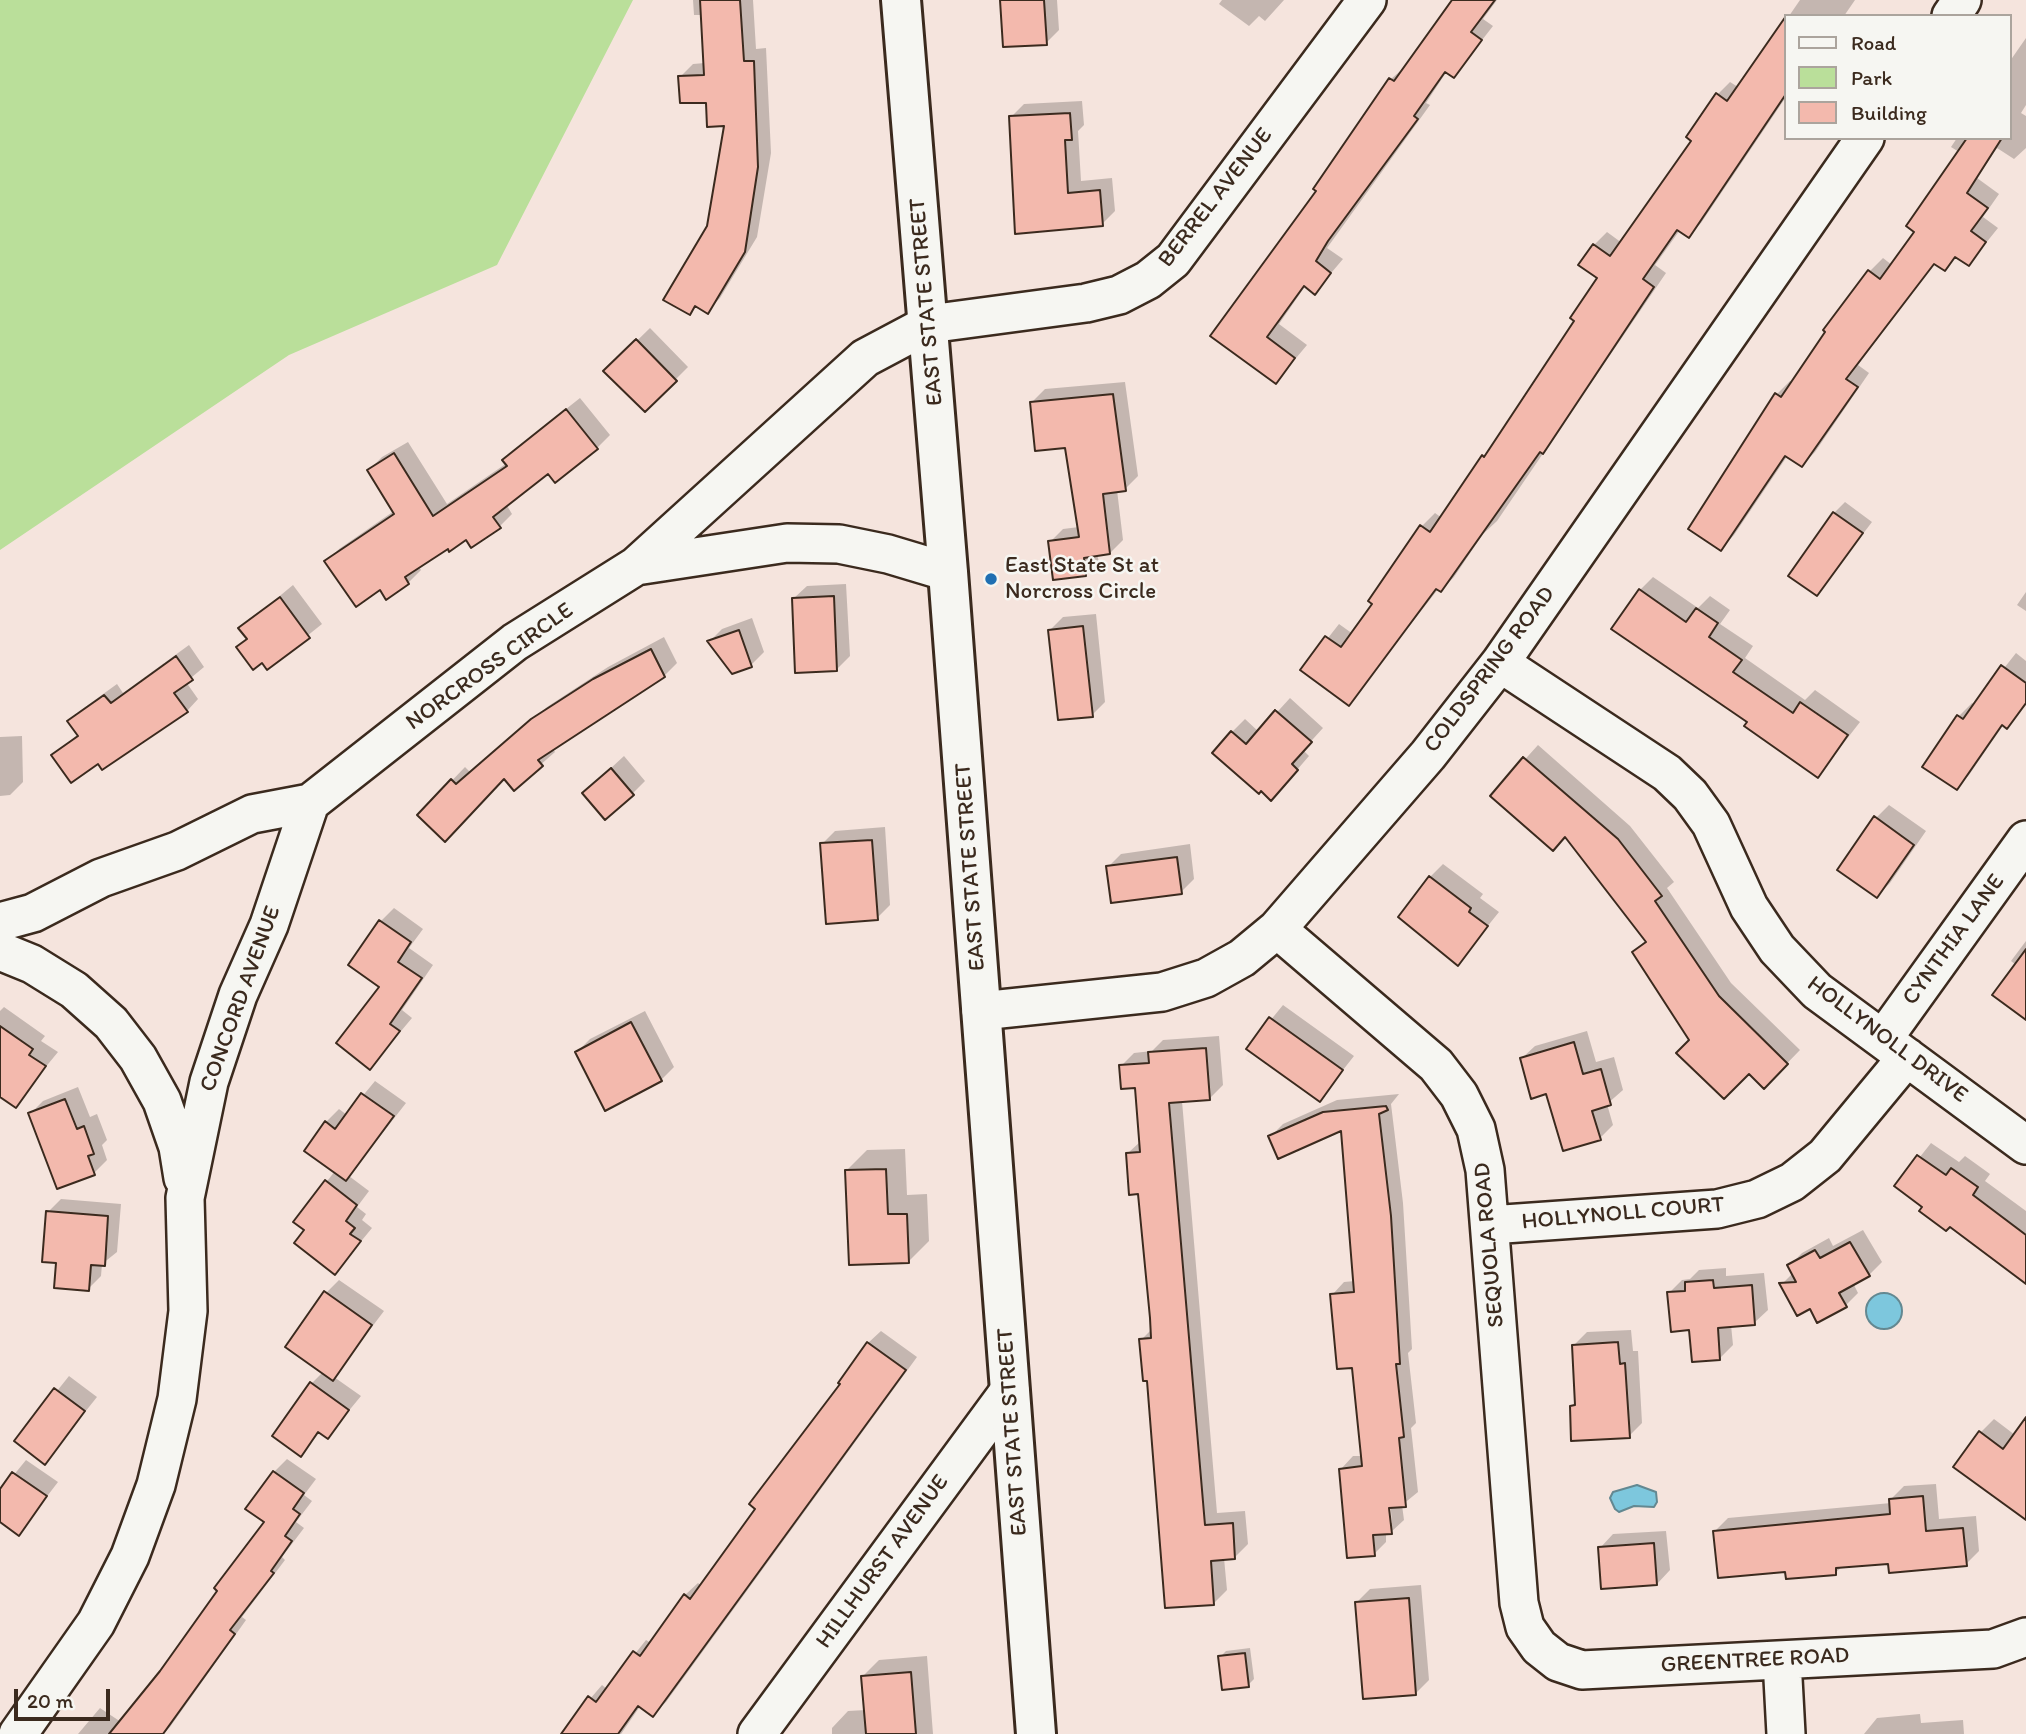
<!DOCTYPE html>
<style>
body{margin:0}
#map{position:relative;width:2026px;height:1734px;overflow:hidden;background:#f5e4dd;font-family:Itim,sans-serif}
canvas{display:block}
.legend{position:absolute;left:1784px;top:14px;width:228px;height:126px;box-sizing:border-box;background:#f6f6f2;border:2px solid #aba49d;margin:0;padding:9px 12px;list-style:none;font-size:21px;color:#3b2a1e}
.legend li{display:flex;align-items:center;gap:14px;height:35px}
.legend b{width:35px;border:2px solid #aba49d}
.scale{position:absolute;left:14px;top:1689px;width:96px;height:32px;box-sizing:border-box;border:4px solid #3b2a1e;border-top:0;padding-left:9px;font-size:21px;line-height:24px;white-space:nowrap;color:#3b2a1e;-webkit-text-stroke:5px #f6f6f2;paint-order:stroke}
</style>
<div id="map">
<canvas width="2026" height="1734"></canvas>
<ul class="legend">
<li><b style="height:9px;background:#f6f6f2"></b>Road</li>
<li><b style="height:19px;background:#badf9a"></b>Park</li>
<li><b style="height:19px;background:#f3b9ad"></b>Building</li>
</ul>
<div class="scale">20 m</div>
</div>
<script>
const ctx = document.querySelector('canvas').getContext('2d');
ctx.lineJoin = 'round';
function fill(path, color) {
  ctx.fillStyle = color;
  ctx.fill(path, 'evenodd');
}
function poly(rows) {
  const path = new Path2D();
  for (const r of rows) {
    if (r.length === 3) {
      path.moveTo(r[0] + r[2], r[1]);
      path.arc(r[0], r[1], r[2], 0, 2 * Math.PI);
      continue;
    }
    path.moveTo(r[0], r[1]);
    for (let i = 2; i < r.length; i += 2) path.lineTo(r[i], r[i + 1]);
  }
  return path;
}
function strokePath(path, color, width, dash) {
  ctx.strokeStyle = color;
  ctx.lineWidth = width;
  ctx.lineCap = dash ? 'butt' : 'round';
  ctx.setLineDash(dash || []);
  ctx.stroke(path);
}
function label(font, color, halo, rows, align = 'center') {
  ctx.font = font + ' Itim,sans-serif';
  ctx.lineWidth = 5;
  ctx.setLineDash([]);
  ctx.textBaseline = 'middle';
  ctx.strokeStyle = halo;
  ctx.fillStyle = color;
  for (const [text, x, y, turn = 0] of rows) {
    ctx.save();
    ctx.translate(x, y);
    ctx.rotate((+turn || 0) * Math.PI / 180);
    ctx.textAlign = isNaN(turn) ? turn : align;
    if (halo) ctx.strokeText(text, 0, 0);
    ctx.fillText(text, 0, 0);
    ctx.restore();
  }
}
const green = poly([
 [0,0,633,0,497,265,289,355,0,550]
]);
const water = poly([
 [1884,1311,18],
 [1637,1485,1656,1492,1657,1502,1654,1507,1634,1506,1619,1512,1615,1509,1610,1498,1613,1492,1637,1485]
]);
const shadow = poly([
 [693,0,753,0,756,49,766,48,771,153,757,237,720,298,707,311,697,305,689,313,709,227,726,124,708,101,680,77,693,64,705,63,703,15,694,15],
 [1002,0,1057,0,1059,30,1046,43],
 [1222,0,1284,0,1265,21,1259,16,1249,26,1219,4],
 [1453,0,1497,0,1483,19,1493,26,1454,76,1447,71,1426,103,1430,105,1327,248,1343,259,1315,292,1306,285,1279,324,1307,345,1276,382,1212,335,1319,191,1315,188,1391,79,1405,67],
 [1800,0,1855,0,1844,16,1789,16],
 [1786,19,1786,97,1701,223,1688,236,1680,230,1655,265,1666,273,1497,521,1483,534,1454,577,1441,590,1439,588,1349,703,1303,670,1339,624,1353,634,1375,604,1370,601,1422,526,1435,513,1442,518,1494,446,1577,320,1599,277,1594,245,1607,232,1622,243,1694,141,1717,95,1730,82,1738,87],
 [2026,38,2026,105,2021,113,2026,116,2026,148,2014,159,1997,148,1977,178,1999,194,1983,217,1998,228,1969,264,1957,256,1944,269,1935,263,1858,365,1869,373,1815,452,1802,465,1788,455,1734,535,1721,549,1777,394,1790,381,1793,383,1828,332,1825,330,1870,271,1883,258,1892,265,1916,232,1959,152,1951,147,1957,138,2010,138,2010,61],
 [1082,101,1084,125,1078,131,1081,181,1112,178,1115,211,1102,224,1017,232,1011,117,1024,104],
 [650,328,688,367,645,410,606,371],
 [1125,382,1138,476,1125,489,1117,490,1123,540,1110,553,1097,554,1099,562,1086,575,1050,542,1063,529,1079,527,1066,446,1032,402,1045,389],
 [580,398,610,435,597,448,548,471,506,504,512,514,499,527,466,538,419,567,421,570,408,583,387,597,380,588,326,562,339,549,394,511,369,470,382,457,408,442,447,504,507,463,505,460,518,447],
 [1845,502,1872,522,1817,594,1834,513],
 [1653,577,1698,608,1710,596,1730,610,1720,624,1753,646,1745,658,1805,700,1815,690,1860,722,1818,776,1750,722,1640,590],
 [846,584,850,656,837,669,793,599,807,586],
 [293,585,322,624,267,668,263,661,238,647,248,638,241,628],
 [2026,592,2026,611,2017,605],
 [1096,614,1105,702,1092,715,1050,630,1063,617],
 [752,618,764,652,751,665,710,641,722,629],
 [664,637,677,663,664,676,553,749,555,752,514,788,505,777,419,815,465,767,470,772,547,707,608,667],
 [189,645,204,667,186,682,198,699,187,711,98,762,54,755,78,734,69,721,81,710,117,684,123,693],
 [2016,653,2026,661,2026,705,2007,726,2004,724,1969,775,1956,788,1959,716,1972,703,1975,705],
 [1290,698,1323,728,1303,750,1309,756,1284,785,1232,732,1245,719,1259,732],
 [22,736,23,782,10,795,0,796,0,737],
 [1538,745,1630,826,1674,882,1667,888,1731,983,1800,1050,1764,1087,1749,1072,1691,1040,1634,952,1646,940,1566,836,1553,849,1492,796],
 [624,756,645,781,632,794,584,793],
 [1889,805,1926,831,1890,883,1877,896,1876,818],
 [885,827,890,905,877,918,822,844,835,831],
 [1190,844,1194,879,1181,892,1108,867,1121,854],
 [1443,864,1483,894,1480,898,1499,912,1458,963,1430,877],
 [394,908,423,929,409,948,433,965,402,1010,412,1018,370,1068,382,987,350,965,381,921],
 [2026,941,2026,1018,2016,965,2011,961],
 [1283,1005,1354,1056,1320,1099,1248,1048],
 [4,1007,45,1036,41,1041,58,1052,26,1091,0,1073,0,1011],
 [645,1011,674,1067,661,1080,577,1052,590,1039],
 [1587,1031,1596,1062,1614,1057,1623,1090,1607,1104,1613,1125,1600,1138,1548,1092,1521,1059,1535,1046],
 [1219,1036,1223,1085,1209,1099,1182,1101,1217,1513,1245,1511,1248,1544,1235,1557,1224,1558,1227,1590,1214,1603,1149,1379,1141,1340,1152,1329,1140,1192,1128,1153,1141,1141,1137,1086,1121,1066,1134,1053,1152,1051,1163,1040],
 [375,1081,406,1103,349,1176,369,1191,357,1207,366,1214,362,1220,372,1228,335,1273,306,1230,296,1221,335,1171,326,1122,339,1109,347,1115],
 [78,1087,90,1117,97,1114,107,1140,102,1145,107,1160,94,1173,58,1187,30,1114,43,1101],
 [1399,1094,1391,1104,1403,1203,1412,1349,1408,1353,1416,1423,1411,1428,1418,1492,1402,1505,1404,1520,1391,1532,1386,1533,1386,1542,1374,1554,1341,1469,1353,1456,1363,1456,1354,1366,1332,1295,1344,1282,1355,1281,1343,1128,1270,1137,1283,1124,1337,1100],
 [1390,1499,1392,1523,1389,1523,1387,1500],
 [1931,1143,1959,1162,1965,1156,1990,1174,1985,1181,2026,1211,2026,1281,1897,1186],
 [905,1149,907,1195,927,1194,929,1241,909,1261,847,1170,867,1150],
 [61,1199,121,1204,117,1252,102,1264,101,1276,88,1289,58,1261,48,1212],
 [1863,1230,1882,1262,1869,1275,1853,1283,1858,1293,1845,1306,1811,1306,1782,1284,1793,1273,1789,1266,1802,1253,1829,1238,1833,1246],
 [1726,1268,1726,1276,1764,1273,1768,1310,1754,1323,1731,1325,1733,1345,1720,1358,1691,1328,1669,1293,1682,1280,1690,1279,1699,1270],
 [339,1280,384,1311,334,1377,361,1396,328,1436,321,1431,301,1454,312,1383,323,1372,326,1293],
 [1631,1330,1633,1351,1638,1351,1642,1423,1629,1436,1571,1406,1577,1401,1574,1345,1587,1332],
 [881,1331,917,1357,666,1702,653,1714,641,1705,621,1734,560,1734,602,1685,607,1689,646,1640,651,1643,685,1595,698,1583,702,1586,868,1343],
 [69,1376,97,1397,45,1462,17,1441],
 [1994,1419,2015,1435,2026,1420,2026,1507,1981,1432],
 [287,1459,316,1479,304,1495,312,1501,296,1522,304,1528,282,1557,285,1560,242,1617,246,1620,170,1727,163,1734,78,1734,100,1708,121,1722,161,1672,267,1522,274,1472],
 [26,1460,58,1482,19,1533,0,1520,0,1492],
 [1936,1484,1939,1519,1976,1516,1979,1551,1966,1564,1889,1562,1843,1566,1835,1573,1787,1570,1715,1531,1728,1518,1891,1503,1891,1499,1904,1486],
 [1666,1531,1670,1570,1657,1584,1600,1548,1613,1534],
 [1421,1585,1429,1680,1416,1693,1357,1602,1370,1589],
 [1250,1648,1254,1679,1248,1685,1220,1657,1226,1651],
 [927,1656,933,1734,832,1734,832,1728,848,1711,866,1710,863,1676,879,1660],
 [1920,1714,1921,1723,1963,1720,1964,1734,1864,1734,1877,1718]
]);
const building = poly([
 [700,0,740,0,744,61,754,61,758,167,745,252,708,314,695,306,690,315,663,300,707,226,724,126,707,127,706,103,680,103,678,76,704,75,700,0],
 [1000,0,1044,0,1047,45,1003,47,1000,0],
 [1452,0,1495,0,1471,32,1482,40,1454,78,1445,72,1414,116,1418,119,1328,241,1316,261,1331,273,1315,295,1304,286,1267,337,1295,358,1276,384,1210,336,1316,191,1313,189,1389,78,1394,81,1452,0],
 [1786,16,1786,94,1689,238,1677,230,1643,279,1654,287,1543,454,1540,452,1441,592,1436,589,1349,706,1300,670,1325,636,1341,647,1372,604,1368,601,1420,525,1430,532,1482,455,1484,457,1574,321,1570,318,1597,278,1578,265,1593,244,1610,256,1691,141,1686,137,1716,93,1727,101,1786,16],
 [1070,113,1072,140,1065,140,1068,193,1100,190,1103,226,1015,234,1009,116,1070,113],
 [1967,138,2002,138,1967,193,1988,208,1971,231,1986,242,1969,266,1955,257,1945,271,1934,264,1846,379,1858,387,1802,467,1785,456,1721,551,1688,529,1775,393,1781,397,1825,332,1823,330,1868,270,1880,279,1914,232,1906,226,1967,138],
 [636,339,677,381,645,412,603,371,636,339],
 [1113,394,1126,491,1103,494,1110,554,1084,558,1086,576,1053,580,1048,541,1079,537,1065,448,1035,451,1030,402,1113,394],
 [566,409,598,449,555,483,548,474,493,517,501,528,471,548,466,540,449,552,448,549,405,577,409,584,386,600,380,590,356,607,324,561,394,514,367,470,394,453,433,516,507,466,502,460,566,409],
 [1833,512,1863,533,1817,596,1788,576,1833,512],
 [1639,589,1686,622,1696,608,1718,623,1709,637,1742,660,1733,672,1793,713,1800,702,1848,735,1818,778,1744,726,1747,722,1611,629,1639,589],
 [834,596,837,671,795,673,792,598,834,596],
 [280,597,310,638,267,670,262,663,253,670,236,647,247,639,238,628,280,597],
 [1083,626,1093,717,1058,720,1048,630,1083,626],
 [739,630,752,667,732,674,707,641,739,630],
 [651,649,665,677,538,760,543,766,514,791,504,779,445,842,417,815,451,779,456,784,531,719,593,679,651,649],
 [176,656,193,680,174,693,188,712,102,770,98,764,71,783,51,755,78,736,67,721,104,695,111,703,176,656],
 [2001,665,2026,683,2026,703,2007,729,2002,725,1957,790,1922,767,1957,715,1963,719,2001,665],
 [1275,710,1312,742,1292,764,1298,770,1271,801,1261,791,1259,794,1212,753,1231,731,1246,744,1275,710],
 [1523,757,1618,839,1662,896,1655,901,1719,996,1788,1064,1764,1089,1749,1074,1724,1099,1676,1053,1689,1040,1632,952,1646,942,1565,837,1553,851,1490,796,1523,757],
 [611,768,634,795,605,820,582,793,611,768],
 [1874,816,1914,845,1877,898,1837,870,1874,816],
 [872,840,878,920,826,924,820,843,872,840],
 [1177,857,1182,894,1111,903,1106,866,1177,857],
 [1429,876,1471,908,1469,912,1488,926,1458,966,1398,917,1429,876],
 [379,920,411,942,398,962,422,978,390,1024,400,1031,370,1070,336,1043,379,987,348,965,379,920],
 [2026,949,2026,1020,1992,995,2026,949],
 [1269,1017,1343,1070,1320,1102,1246,1049,1269,1017],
 [631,1022,662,1081,605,1111,575,1052,631,1022],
 [0,1026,33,1049,29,1055,46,1066,16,1108,0,1097,0,1026],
 [1574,1042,1583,1074,1601,1069,1611,1105,1592,1111,1601,1140,1563,1151,1546,1094,1531,1099,1520,1058,1574,1042],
 [1206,1048,1210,1100,1169,1103,1205,1525,1233,1523,1235,1559,1211,1561,1214,1605,1165,1608,1147,1381,1143,1381,1139,1339,1151,1338,1150,1318,1138,1194,1129,1195,1126,1153,1140,1152,1135,1088,1121,1089,1119,1065,1149,1063,1148,1052,1206,1048],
 [361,1093,394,1116,346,1181,304,1151,325,1121,335,1129,361,1093],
 [65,1099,77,1129,84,1126,94,1154,88,1156,95,1175,57,1189,28,1113,65,1099],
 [1386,1106,1388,1110,1379,1114,1391,1216,1400,1364,1396,1364,1404,1437,1399,1438,1406,1507,1389,1508,1392,1534,1373,1535,1375,1556,1347,1558,1339,1469,1362,1466,1352,1368,1337,1369,1330,1294,1354,1292,1341,1131,1278,1159,1268,1136,1323,1112,1386,1106],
 [1917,1155,1946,1175,1951,1168,1978,1187,1973,1195,2026,1235,2026,1284,1950,1227,1946,1231,1919,1211,1922,1207,1894,1186,1917,1155],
 [886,1169,888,1214,907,1214,909,1263,849,1265,845,1170,886,1169],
 [325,1180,357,1205,346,1221,355,1228,350,1234,361,1241,335,1275,294,1243,304,1230,293,1222,325,1180],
 [46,1211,108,1216,105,1266,91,1265,89,1291,54,1288,56,1263,42,1262,46,1211],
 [1850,1242,1870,1276,1839,1293,1847,1307,1817,1323,1810,1309,1797,1316,1779,1283,1796,1282,1787,1265,1815,1250,1820,1258,1850,1242],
 [1713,1280,1714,1288,1752,1285,1755,1325,1718,1328,1720,1360,1692,1362,1689,1330,1671,1332,1667,1292,1685,1291,1685,1282,1713,1280],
 [324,1291,372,1325,333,1381,285,1347,324,1291],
 [867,1342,906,1370,653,1717,638,1706,618,1734,561,1734,588,1696,596,1702,633,1651,640,1656,684,1594,690,1599,755,1509,749,1504,840,1384,838,1383,867,1342],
 [1618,1342,1620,1364,1625,1363,1630,1438,1571,1441,1570,1406,1575,1405,1572,1345,1618,1342],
 [310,1382,349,1410,328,1439,318,1432,301,1457,272,1436,310,1382],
 [54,1388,85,1411,45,1465,14,1441,54,1388],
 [2026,1417,2026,1520,1953,1467,1979,1431,2003,1449,2026,1417],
 [273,1471,304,1493,293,1509,300,1514,285,1536,292,1541,271,1571,274,1573,230,1630,235,1634,163,1734,109,1734,160,1671,217,1591,214,1588,264,1522,245,1509,273,1471],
 [12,1472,47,1496,19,1536,0,1522,0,1489,12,1472],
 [1923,1496,1926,1531,1963,1528,1967,1566,1889,1573,1888,1564,1836,1568,1836,1575,1786,1579,1785,1572,1718,1578,1713,1531,1890,1514,1889,1499,1923,1496],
 [1654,1543,1657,1585,1601,1589,1598,1547,1654,1543],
 [1409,1598,1416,1695,1363,1699,1355,1602,1409,1598],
 [1245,1653,1249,1687,1222,1690,1218,1656,1245,1653],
 [911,1672,916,1734,866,1734,861,1676,911,1672]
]);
const street = poly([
 [1951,16,1962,0],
 [636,566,787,543,839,544,888,554,948,572],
 [1500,663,1667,773,1690,795,1711,824,1749,907,1777,949,1817,991,2026,1145],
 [0,922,33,913,101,878,177,851,252,814,310,803,515,642,636,566,865,358,929,324,1086,303,1119,295,1148,280,1173,260,1367,0],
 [1277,929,1436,1065,1459,1095,1476,1129,1485,1170,1519,1603,1525,1627,1539,1647,1558,1662,1582,1670,1993,1649,2026,1637],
 [0,951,32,964,74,990,111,1023,138,1058,162,1101,178,1147,183,1178],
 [981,1011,1162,992,1206,978,1242,958,1277,929,1428,755,1500,663,1865,138],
 [1883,1039,2026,840],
 [1490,1225,1717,1209,1757,1199,1792,1182,1825,1156,1907,1057],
 [1782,1660,1786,1734],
 [18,1734,96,1623,130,1556,156,1485,177,1399,188,1311,185,1198,209,1082,238,995,269,925,310,803],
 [757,1734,1010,1390]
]);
const secondary = poly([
 [901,0,948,572,1036,1734]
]);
const markers = [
 [991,579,7,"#1f6fb2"]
];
const streetNames = [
 ["BERREL AVENUE",1216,198,-52],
 ["EAST STATE STREET",927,302,-95],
 ["NORCROSS CIRCLE",490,667,-36],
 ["COLDSPRING ROAD",1490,670,-53],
 ["EAST STATE STREET",971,867,-94],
 ["CYNTHIA LANE",1954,940,-54],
 ["CONCORD AVENUE",241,999,-70],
 ["HOLLYNOLL DRIVE",1887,1040,37],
 ["HOLLYNOLL COURT",1623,1214,-5],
 ["SEQUOLA ROAD",1490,1245,-95],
 ["EAST STATE STREET",1013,1432,-94],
 ["HILLHURST AVENUE",883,1562,-54],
 ["GREENTREE ROAD",1755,1661,-3]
];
const poiNames = [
 ["East State St at",1005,566],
 ["Norcross Circle",1005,592]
];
fill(green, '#badf9a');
fill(water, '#7dc7dd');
strokePath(water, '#638891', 2);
fill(shadow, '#0003');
fill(building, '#f3b9ad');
strokePath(building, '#3b2a1e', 2);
strokePath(street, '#3b2a1e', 42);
strokePath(secondary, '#3b2a1e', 44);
strokePath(street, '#f6f6f2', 37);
strokePath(secondary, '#f6f6f2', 38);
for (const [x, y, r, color] of markers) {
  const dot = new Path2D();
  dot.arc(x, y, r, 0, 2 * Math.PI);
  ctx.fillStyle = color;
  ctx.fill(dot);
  strokePath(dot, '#f6f6f2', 2.5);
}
label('23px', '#3b2a1e', '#f6f6f2', streetNames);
label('23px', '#3b2a1e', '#f6f6f2', poiNames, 'left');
</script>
